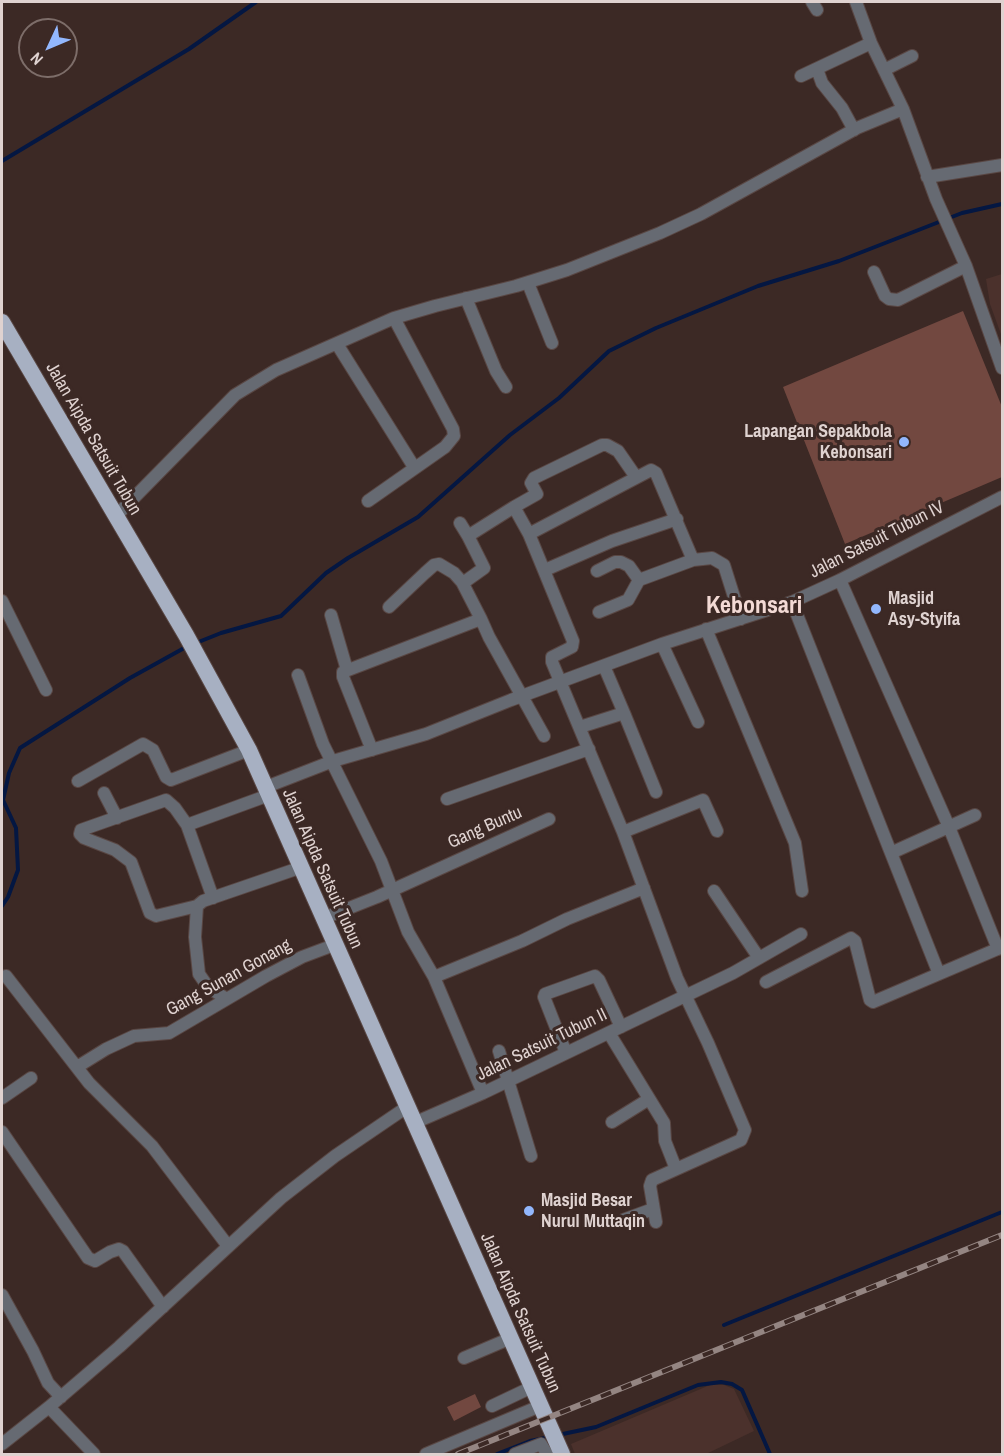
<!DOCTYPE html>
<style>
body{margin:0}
#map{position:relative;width:1004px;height:1456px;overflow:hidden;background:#3c2925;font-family:"Archivo Narrow",sans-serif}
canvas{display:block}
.frame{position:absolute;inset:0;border:3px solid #dfd2d0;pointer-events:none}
.north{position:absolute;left:18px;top:18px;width:60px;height:60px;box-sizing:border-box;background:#3c2925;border:2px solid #7d6d69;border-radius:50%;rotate:226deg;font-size:16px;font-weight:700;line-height:24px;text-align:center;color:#dfd2d0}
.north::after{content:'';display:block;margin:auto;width:21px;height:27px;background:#92b7fd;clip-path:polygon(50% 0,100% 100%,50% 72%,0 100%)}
</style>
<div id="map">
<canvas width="1004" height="1456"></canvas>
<div class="frame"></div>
<div class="north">N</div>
</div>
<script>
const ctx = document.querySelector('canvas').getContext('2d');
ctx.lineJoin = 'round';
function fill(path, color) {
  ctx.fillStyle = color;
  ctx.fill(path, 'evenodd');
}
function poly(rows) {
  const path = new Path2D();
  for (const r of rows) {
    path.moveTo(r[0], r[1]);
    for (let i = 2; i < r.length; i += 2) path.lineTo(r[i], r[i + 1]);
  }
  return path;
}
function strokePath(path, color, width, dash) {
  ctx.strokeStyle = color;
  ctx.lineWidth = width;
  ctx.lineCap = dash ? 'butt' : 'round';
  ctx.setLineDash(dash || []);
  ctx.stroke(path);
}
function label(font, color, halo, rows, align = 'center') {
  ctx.font = font + ' "Archivo Narrow",sans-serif';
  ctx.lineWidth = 6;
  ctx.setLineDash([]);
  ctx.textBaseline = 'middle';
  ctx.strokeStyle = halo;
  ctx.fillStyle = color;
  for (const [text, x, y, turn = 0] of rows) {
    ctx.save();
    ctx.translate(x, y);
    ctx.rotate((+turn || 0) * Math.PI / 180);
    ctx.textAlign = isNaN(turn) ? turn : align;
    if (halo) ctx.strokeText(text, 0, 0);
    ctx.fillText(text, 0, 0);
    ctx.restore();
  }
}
const built = poly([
 [1002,274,1002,337,990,304,986,279],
 [710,1385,724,1385,734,1389,754,1431,706,1454,575,1454,571,1444]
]);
const green = poly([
 [963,311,1002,407,1002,477,845,544,783,387],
 [475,1394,481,1407,454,1421,447,1407]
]);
const stream = poly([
 [2,161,189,49,256,2],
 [196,643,221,633,281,616,326,573,348,558,418,517,510,435,559,398,609,351,656,328,758,286,839,261,962,213,1002,204],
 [2,906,8,897,18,870,16,828,3,800,9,773,20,748,130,678,186,647],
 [724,1325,1002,1212],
 [558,1435,596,1427,698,1385,721,1382,732,1384,742,1390,770,1454],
 [497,1454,530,1441,550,1437]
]);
const minor = poly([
 [812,2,817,10],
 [856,2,871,43,903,109,936,199,966,266,1002,368],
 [817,69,822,83,842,108,854,130],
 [884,70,912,56],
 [801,76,871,43],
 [927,177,1002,165],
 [874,272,885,296,889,299,898,300,966,266],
 [528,283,552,343],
 [466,298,496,371,506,387],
 [337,344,414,467],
 [636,477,618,451,607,445,602,445,534,478,531,483,537,494,514,507,529,534,573,641,572,647,552,657,552,662,623,832,677,978,708,1043,745,1130,741,1140,652,1180,650,1186,656,1222],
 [368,501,445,447,454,436,453,429,394,318],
 [115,517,235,395,276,370,394,318,435,306,516,286,567,270,660,233,701,214,857,128,903,109],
 [460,523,468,536,514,507],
 [529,534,651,470,656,473,693,560],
 [545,570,612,541,677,519],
 [597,571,615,562,621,562,629,566,639,580],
 [840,580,949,827,998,949],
 [463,583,484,568,468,536],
 [2,601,46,690],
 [792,602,891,853],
 [389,607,425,573,434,565,439,564,454,573,462,582,481,619],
 [599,612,628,600,639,580,693,560,712,558,724,565,741,619],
 [331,615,347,670],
 [706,629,795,843,802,891],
 [662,644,698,722],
 [604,666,624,713],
 [298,675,323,744,381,861,408,932,434,977,483,1093],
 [580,727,624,713,656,792],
 [372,750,343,677,343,672,481,619,489,637,544,736],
 [78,781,143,744,153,750,166,777,171,780,249,750],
 [266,787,333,761,426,734,511,700,662,644,792,602,840,580,1002,497],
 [104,793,117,818],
 [447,799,589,749],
 [187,825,269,795],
 [623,832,703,800,717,831],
 [714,891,759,958],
 [197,906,156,916,150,913,131,862,115,850,84,838,80,834,81,830,166,800,175,808,187,825,213,898],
 [324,918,377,897,549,819],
 [939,974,891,853,975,815],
 [6,976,89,1083,152,1146,228,1246],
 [434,977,522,941,567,919,644,888],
 [766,982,851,938,855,941,870,1000,873,1002,1002,947],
 [225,998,208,987,199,974,195,937,197,906,203,901,302,867],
 [609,1033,664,1123,665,1141,676,1169],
 [499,1051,531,1156],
 [566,1053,544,997,545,994,595,976,599,980,621,1027],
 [77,1067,106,1049,134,1036,169,1033,266,976,302,957,334,945],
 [2,1098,31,1078],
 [612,1122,649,1099],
 [414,1123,483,1093,733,973,801,934],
 [2,1132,88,1258,95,1261,110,1252,119,1249,123,1251,163,1307],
 [623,1220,653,1209],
 [2,1295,33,1351,48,1383,61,1397],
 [464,1358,511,1338],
 [492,1406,532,1387],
 [49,1407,94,1454],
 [2,1444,49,1407,119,1347,281,1198,335,1156,407,1107],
 [426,1454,540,1406],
 [515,1454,541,1444,547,1454]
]);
const trunk = poly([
 [2,322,186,635,249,750,562,1454]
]);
const rail = poly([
 [458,1454,1002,1235]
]);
const markers = [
 [904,442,6,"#92b7fd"],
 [876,609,6,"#92b7fd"],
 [529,1211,6,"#92b7fd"]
];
const poiNames = [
 ["Lapangan Sepakbola",892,432,"right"],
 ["Kebonsari",892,453,"right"],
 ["Masjid",888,599],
 ["Asy-Styifa",888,620],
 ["Masjid Besar",541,1201],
 ["Nurul Muttaqin",541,1222]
];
const streetNames = [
 ["Jalan Aipda Satsuit Tubun",93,439,60],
 ["Jalan Satsuit Tubun IV",877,540,-27],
 ["Gang Buntu",485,828,-24],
 ["Jalan Aipda Satsuit Tubun",322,869,66],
 ["Gang Sunan Gonang",229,978,-29],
 ["Jalan Satsuit Tubun II",542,1045,-26],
 ["Jalan Aipda Satsuit Tubun",520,1313,66]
];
const districtNames = [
 ["Kebonsari",754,607]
];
fill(built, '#4b312c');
fill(green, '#724840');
strokePath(stream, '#041742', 4);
strokePath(minor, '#594744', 14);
strokePath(trunk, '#594744', 18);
strokePath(minor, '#666a72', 12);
strokePath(trunk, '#a7b0c2', 16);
strokePath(rail, '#948582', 6);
strokePath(rail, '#3c2925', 4, [11]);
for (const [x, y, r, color] of markers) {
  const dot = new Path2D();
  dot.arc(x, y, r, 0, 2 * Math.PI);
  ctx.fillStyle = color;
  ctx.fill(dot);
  strokePath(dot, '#3c2925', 2);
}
label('bold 18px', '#dfd2d0', '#3c2925', poiNames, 'left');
label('18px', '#dfd2d0', '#3c2925', streetNames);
label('bold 24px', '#f3dad5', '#3c2925', districtNames);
</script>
